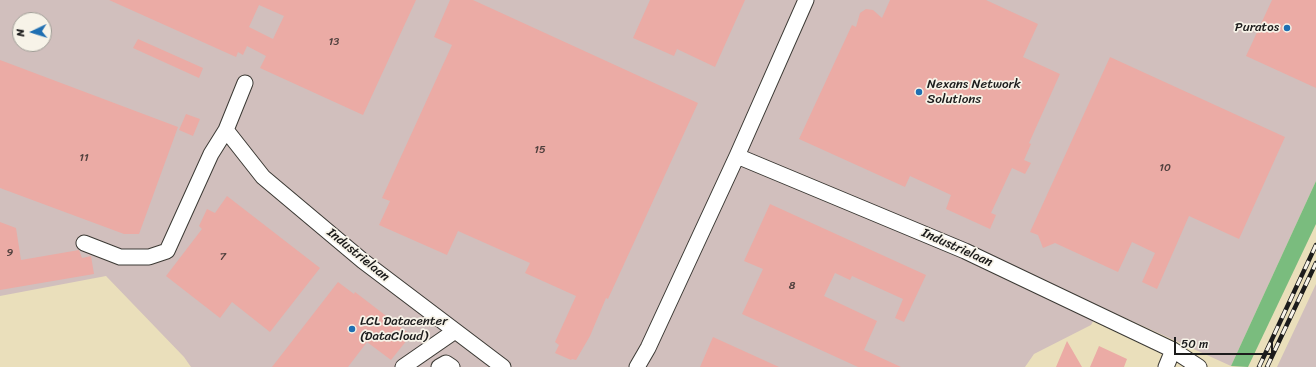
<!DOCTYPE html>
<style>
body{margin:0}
#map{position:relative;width:1316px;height:367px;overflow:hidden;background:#eadfbb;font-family:Sriracha,sans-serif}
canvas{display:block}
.north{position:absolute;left:12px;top:12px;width:40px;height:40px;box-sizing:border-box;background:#f7f3e8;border:1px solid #9f9d96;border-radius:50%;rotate:266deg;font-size:11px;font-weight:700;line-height:16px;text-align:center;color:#1c1c1c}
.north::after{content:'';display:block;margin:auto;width:14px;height:18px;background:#1f6fb2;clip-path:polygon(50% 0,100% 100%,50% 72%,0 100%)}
.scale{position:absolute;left:1174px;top:337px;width:99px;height:18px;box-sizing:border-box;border:2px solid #1c1c1c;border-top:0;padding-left:5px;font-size:12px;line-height:14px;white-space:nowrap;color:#1c1c1c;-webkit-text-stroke:3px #f7f3e8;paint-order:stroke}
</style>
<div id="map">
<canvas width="1316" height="367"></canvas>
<div class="north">N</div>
<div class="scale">50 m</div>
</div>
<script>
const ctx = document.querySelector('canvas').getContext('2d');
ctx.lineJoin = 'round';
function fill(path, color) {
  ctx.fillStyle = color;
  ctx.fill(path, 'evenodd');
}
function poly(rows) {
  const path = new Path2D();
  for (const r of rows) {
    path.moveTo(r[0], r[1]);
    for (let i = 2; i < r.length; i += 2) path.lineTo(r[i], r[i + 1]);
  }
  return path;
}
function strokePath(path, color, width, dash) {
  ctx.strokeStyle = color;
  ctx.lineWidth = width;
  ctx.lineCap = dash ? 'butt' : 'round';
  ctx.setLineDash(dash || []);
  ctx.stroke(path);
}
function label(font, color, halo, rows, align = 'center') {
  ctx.font = font + ' Sriracha,sans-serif';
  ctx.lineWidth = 3.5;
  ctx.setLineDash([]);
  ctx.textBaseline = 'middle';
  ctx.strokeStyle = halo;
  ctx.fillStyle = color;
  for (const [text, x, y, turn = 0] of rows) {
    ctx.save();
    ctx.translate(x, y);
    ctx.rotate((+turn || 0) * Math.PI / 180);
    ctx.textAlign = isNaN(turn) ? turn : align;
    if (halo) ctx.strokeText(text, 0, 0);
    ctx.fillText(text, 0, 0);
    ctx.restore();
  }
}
const industrial = poly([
 [0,0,1316,0,1316,181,1231,366,1101,307,1091,325,1034,354,1025,367,191,367,184,357,106,276,0,296],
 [20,20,44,20,44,44,20,44],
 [1316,284,1316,367,1277,367]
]);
const forest = poly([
 [1316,181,1316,224,1248,367,1231,366]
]);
const building = poly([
 [109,0,416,0,363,115,260,68,266,56,247,46,243,55,238,52,236,57],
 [259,5,284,16,273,39,249,27],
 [450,0,473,0,698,103,608,299,606,298,590,336,576,360,572,359,571,360,555,353,559,345,555,342,576,296,525,273,530,263,458,231,447,255,379,225,390,201,382,198,452,45,434,37],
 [650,0,745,0,715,67,677,49,674,56,633,38],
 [890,0,986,0,1038,24,1023,57,1060,74,1029,143,1031,144,1024,160,1031,163,1025,174,1012,168,991,213,996,215,990,229,946,209,951,195,910,176,905,187,799,139,852,25,856,27,860,13,866,9,873,10,882,18],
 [1272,0,1316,0,1316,88,1246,56],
 [138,39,203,68,199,78,133,48],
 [1110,57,1285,137,1239,239,1189,216,1157,289,1142,282,1155,253,1132,242,1118,272,1055,243,1043,248,1038,235,1030,232],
 [0,60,178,127,139,234,124,234,0,188],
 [186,114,200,119,193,136,179,130],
 [227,196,320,268,270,332,232,302,220,318,166,276,202,229,199,226,207,209,215,213],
 [770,204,926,275,904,322,895,318,903,299,852,276,850,280,835,273,824,296,877,321,864,350,901,367,858,367,742,314,763,269,744,261],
 [0,222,16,228,21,260,79,250,82,258,91,256,94,274,0,290],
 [338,282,354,294,355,292,411,335,391,360,367,342,348,367,272,367],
 [713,337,779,367,700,367],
 [1067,341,1082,367,1056,367],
 [1099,346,1127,359,1124,367,1090,367]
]);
const minor = poly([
 [226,130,263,177,363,261,503,367],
 [737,156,965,251,1173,350,1199,367],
 [84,243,120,257,149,257,167,251,211,154,226,130,245,83],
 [403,367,455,331],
 [439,367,446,363,452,367],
 [637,367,648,348,737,156,806,0],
 [1166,367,1173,350]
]);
const rail = poly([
 [1259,367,1316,245],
 [1267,367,1316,263]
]);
const markers = [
 [1287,28,4,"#1f6fb2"],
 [919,92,4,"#1f6fb2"],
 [352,329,4,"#1f6fb2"]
];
const numberNames = [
 ["13",334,42],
 ["15",540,150],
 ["11",84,158],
 ["10",1165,168],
 ["9",10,253],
 ["7",223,257],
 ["8",792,286]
];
const poiNames = [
 ["Puratos",1279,28,"right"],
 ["Nexans Network",927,85],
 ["Solutions",927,100],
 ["LCL Datacenter",360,322],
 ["(DataCloud)",360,337]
];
const streetNames = [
 ["Industrielaan",957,248,24],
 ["Industrielaan",358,255,39]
];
fill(industrial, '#d1bfbd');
fill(forest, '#7abc7e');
fill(building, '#ebaba5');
strokePath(minor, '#3b3934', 17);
strokePath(minor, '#fff', 15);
strokePath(rail, '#1c1c1c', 4.5);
strokePath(rail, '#f7f3e8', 3, [9]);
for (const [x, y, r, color] of markers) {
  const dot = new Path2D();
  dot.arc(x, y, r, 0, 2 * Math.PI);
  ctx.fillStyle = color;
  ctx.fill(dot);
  strokePath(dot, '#f7f3e8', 1.5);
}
label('11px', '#50403e', null, numberNames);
label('13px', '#1c1c1c', '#f7f3e8', poiNames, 'left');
label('13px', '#1c1c1c', '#f7f3e8', streetNames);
</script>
